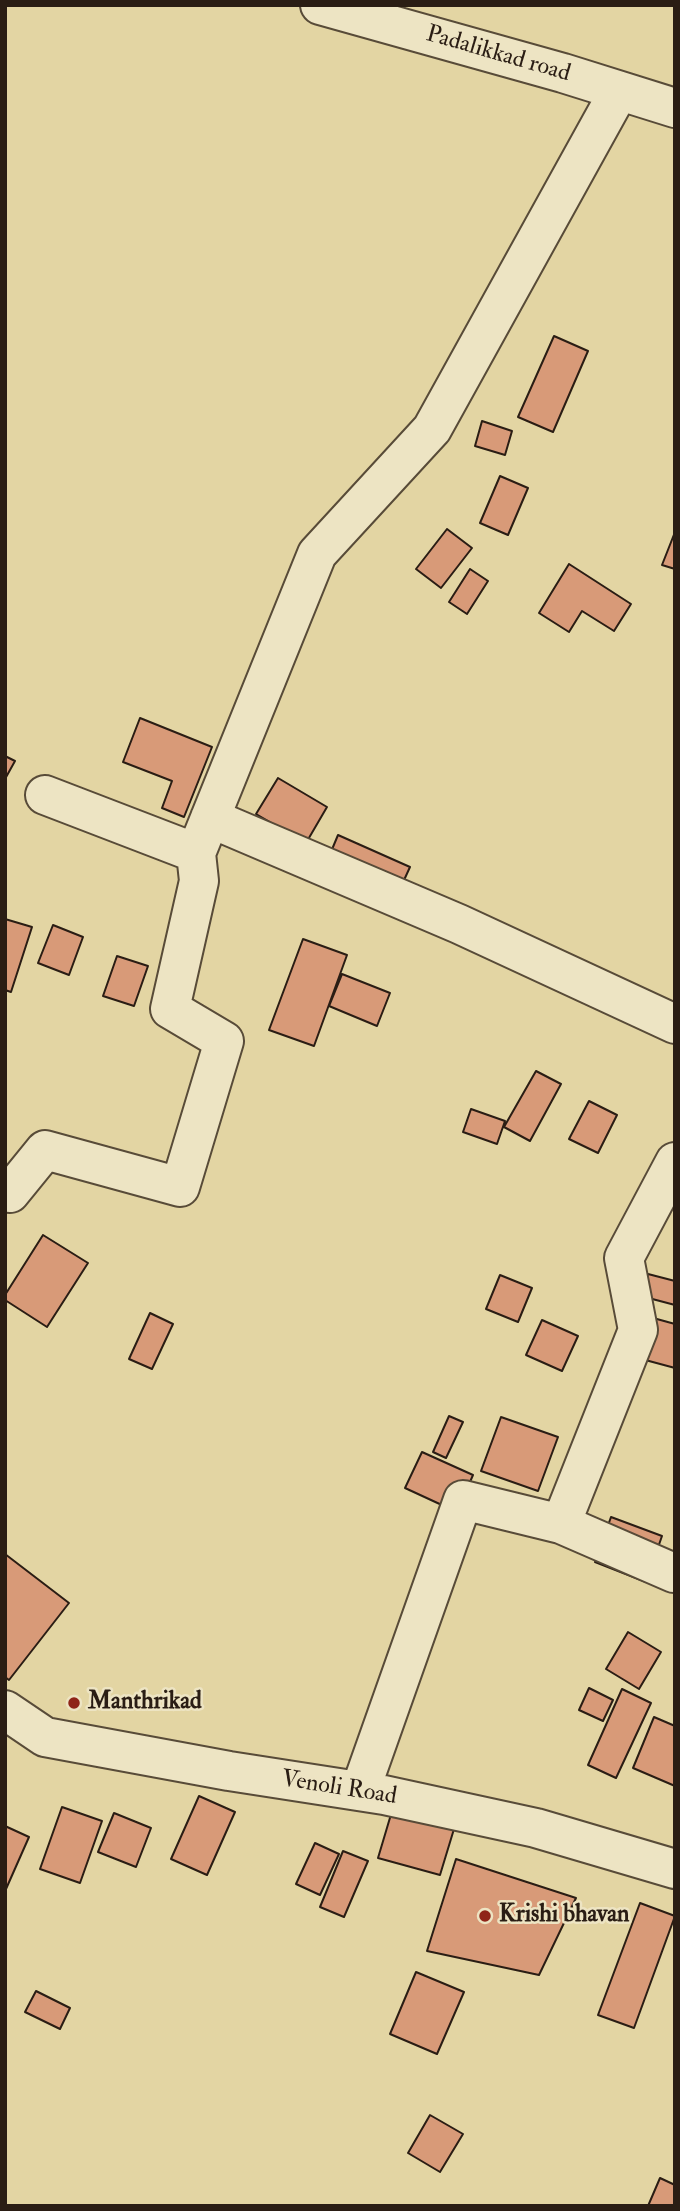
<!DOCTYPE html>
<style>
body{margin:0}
#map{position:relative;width:680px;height:2211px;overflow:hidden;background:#e3d5a3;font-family:"IM FELL Double Pica",serif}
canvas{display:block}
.frame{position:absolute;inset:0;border:7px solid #2a1d14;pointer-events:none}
</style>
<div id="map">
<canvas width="680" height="2211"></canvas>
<div class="frame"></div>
</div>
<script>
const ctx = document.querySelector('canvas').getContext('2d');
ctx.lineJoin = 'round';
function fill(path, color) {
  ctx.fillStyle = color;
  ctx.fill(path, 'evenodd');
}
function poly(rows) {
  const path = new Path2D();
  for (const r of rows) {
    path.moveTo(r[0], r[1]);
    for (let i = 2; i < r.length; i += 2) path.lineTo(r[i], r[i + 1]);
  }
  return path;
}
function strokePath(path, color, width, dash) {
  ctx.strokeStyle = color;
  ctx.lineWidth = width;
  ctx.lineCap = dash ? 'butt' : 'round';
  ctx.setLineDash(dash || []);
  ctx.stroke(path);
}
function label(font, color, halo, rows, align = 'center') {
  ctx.font = font + ' "IM FELL Double Pica",serif';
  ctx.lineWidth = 5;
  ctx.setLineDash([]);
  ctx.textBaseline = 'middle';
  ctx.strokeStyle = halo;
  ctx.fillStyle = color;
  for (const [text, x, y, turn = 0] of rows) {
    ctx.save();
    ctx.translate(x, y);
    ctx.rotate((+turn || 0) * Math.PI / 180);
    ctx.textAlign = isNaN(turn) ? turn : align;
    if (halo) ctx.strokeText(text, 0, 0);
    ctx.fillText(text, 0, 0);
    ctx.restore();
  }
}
const building = poly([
 [554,336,588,351,553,432,518,417,554,336],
 [482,421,512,431,505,455,475,446,482,421],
 [500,476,528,488,508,535,480,523,500,476],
 [447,529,472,548,441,588,416,569,447,529],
 [675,532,675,569,662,565,675,532],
 [569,564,631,604,614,631,582,611,569,632,539,613,569,564],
 [470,569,488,581,467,614,449,602,470,569],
 [140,718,212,747,184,817,162,808,172,781,123,762,140,718],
 [5,756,15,761,5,779,5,756],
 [278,778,327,807,306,843,256,814,278,778],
 [338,835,410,867,394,902,323,871,338,835],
 [5,919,32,927,11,992,5,990,5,919],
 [53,925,83,937,69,975,38,963,53,925],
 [303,939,347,955,314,1046,269,1030,303,939],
 [117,956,148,966,134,1006,103,996,117,956],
 [342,974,390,993,377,1026,329,1006,342,974],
 [536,1071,561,1084,530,1141,504,1127,536,1071],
 [589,1101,617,1115,598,1153,569,1139,589,1101],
 [471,1109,505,1121,497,1144,463,1132,471,1109],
 [43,1235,88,1263,47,1327,5,1300,5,1295,43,1235],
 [648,1274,675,1281,675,1305,641,1296,648,1274],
 [500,1275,532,1288,518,1322,486,1309,500,1275],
 [150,1313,173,1324,152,1369,129,1359,150,1313],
 [635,1313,675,1324,675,1368,623,1354,635,1313],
 [542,1320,578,1336,562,1371,526,1355,542,1320],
 [449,1416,463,1422,446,1458,433,1452,449,1416],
 [501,1417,558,1437,538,1491,481,1471,501,1417],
 [422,1452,473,1475,457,1512,405,1488,422,1452],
 [611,1517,662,1536,646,1582,595,1562,611,1517],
 [5,1554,69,1603,9,1680,5,1677,5,1554],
 [628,1632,661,1652,639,1689,606,1669,628,1632],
 [589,1688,613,1700,603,1721,579,1710,589,1688],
 [622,1689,651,1703,616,1778,588,1765,622,1689],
 [654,1717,675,1726,675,1786,633,1768,654,1717],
 [199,1796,235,1812,207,1875,171,1859,199,1796],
 [62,1807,102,1821,80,1883,40,1869,62,1807],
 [392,1811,454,1829,440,1875,378,1858,392,1811],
 [114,1813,151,1828,136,1867,98,1852,114,1813],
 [5,1826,29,1837,6,1889,5,1889,5,1826],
 [315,1843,339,1854,320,1895,296,1884,315,1843],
 [343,1851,368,1861,344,1917,320,1907,343,1851],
 [456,1859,576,1898,539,1975,427,1951,456,1859],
 [640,1903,675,1916,634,2028,598,2015,640,1903],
 [416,1972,464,1992,437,2054,390,2034,416,1972],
 [36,1991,70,2008,60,2029,25,2012,36,1991],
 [430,2115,463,2134,440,2172,408,2153,430,2115],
 [660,2178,675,2185,675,2206,648,2206,660,2178]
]);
const minor = poly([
 [320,5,563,73,675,108],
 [45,795,196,853],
 [210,818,459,924,675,1024],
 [5,1191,10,1193,45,1150,180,1187,224,1041,170,1009,199,881,196,853,317,554,432,429,619,91],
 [674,1573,561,1524,638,1330,624,1258,675,1162],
 [5,1710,45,1737,229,1771,384,1795,536,1828,675,1869],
 [360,1791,463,1500,561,1524]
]);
const markers = [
 [74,1703,7,"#8f2418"],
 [485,1916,7,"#8f2418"]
];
const streetNames = [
 ["Padalikkad road",498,55,16],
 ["Venoli Road",339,1789,9]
];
const poiNames = [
 ["Manthrikad",88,1703],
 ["Krishi bhavan",499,1916]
];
fill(building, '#d89a78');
strokePath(building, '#2a1d14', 2);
strokePath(minor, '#584b38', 42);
strokePath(minor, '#ede4c3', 38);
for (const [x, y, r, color] of markers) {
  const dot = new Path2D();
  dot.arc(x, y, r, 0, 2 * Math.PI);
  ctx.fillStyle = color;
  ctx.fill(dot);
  strokePath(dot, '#ede4c3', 2.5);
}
label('24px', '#2a1d14', '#ede4c3', streetNames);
label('bold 24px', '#2a1d14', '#ede4c3', poiNames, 'left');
</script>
